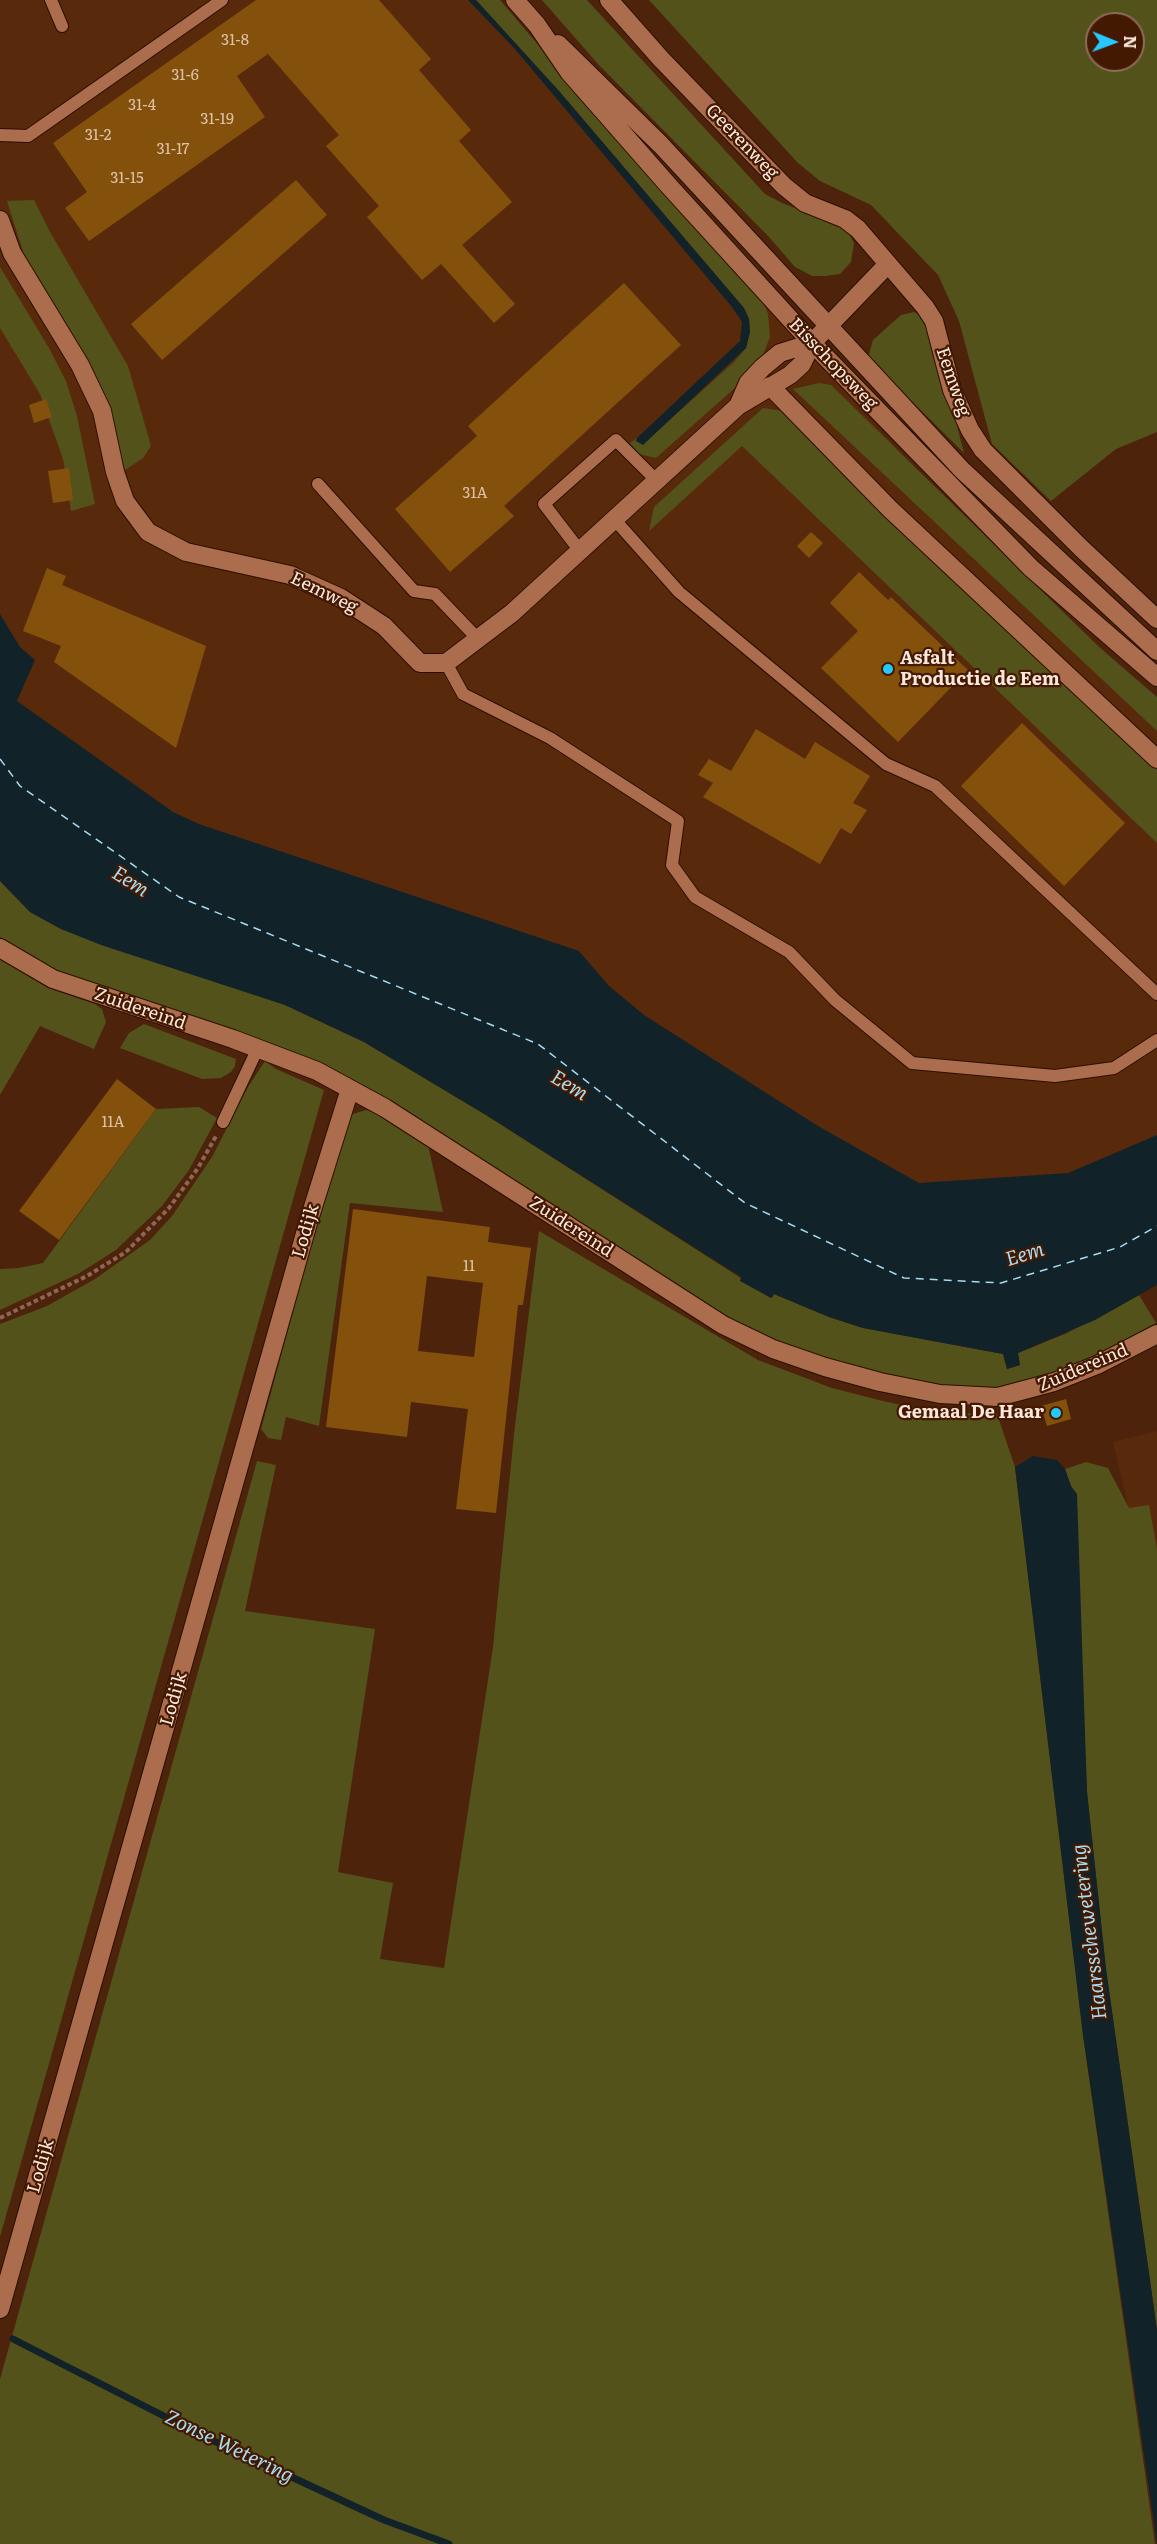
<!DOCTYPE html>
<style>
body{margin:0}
#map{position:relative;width:1157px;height:2544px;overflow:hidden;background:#4e230b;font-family:Literata,serif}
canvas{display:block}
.north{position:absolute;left:1085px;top:12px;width:60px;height:60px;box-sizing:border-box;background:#431901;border:2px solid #8d6b59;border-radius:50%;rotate:91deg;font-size:16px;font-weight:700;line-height:24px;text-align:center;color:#fce7dc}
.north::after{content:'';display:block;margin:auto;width:21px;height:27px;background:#27c8ff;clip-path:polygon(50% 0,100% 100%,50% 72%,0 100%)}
</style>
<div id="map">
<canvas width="1157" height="2544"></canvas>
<div class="north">N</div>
</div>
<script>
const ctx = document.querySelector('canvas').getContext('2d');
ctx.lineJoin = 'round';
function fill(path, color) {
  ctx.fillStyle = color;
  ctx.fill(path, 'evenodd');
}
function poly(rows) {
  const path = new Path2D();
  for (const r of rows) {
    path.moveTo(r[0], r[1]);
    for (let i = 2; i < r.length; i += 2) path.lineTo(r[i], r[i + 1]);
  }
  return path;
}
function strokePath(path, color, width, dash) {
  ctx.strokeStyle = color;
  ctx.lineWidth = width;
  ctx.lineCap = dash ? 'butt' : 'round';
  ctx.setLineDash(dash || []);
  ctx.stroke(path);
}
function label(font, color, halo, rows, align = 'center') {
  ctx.font = font + ' Literata,serif';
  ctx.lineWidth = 4.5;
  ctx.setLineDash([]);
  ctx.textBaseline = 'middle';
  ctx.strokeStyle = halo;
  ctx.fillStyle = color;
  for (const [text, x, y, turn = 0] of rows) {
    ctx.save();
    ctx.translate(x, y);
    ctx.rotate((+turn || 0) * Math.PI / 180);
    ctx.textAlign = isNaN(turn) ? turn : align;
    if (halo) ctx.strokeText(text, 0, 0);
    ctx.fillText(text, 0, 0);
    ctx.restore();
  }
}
const built = poly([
 [0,0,482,0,962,518,1157,700,1157,1157,1078,1193,906,1192,134,813,0,713],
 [1157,1431,1157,1628,1113,1442]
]);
const green = poly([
 [476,0,500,0,656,183,763,301,768,314,770,337,761,360,736,387,656,458,639,454,630,443,637,438,636,441,643,444,734,362,746,348,750,332,749,319,744,308,559,91],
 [542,0,587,0,765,194,782,203,845,227,854,243,851,262,840,274,825,276,812,276,795,267,768,236,598,64],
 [649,0,1157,0,1157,432,1116,449,1051,501,992,444,959,321,938,275,871,205,820,181,798,163],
 [1097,24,1133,24,1133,60,1097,60],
 [34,200,50,232,128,366,151,446,143,458,125,470,121,469,111,419,94,371,26,261,7,201],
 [0,267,49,348,66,381,77,416,95,504,71,511,63,459,40,394,0,328],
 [914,312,925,317,937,348,964,453,868,358,873,340,901,315],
 [819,383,831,385,1099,647,1157,697,1157,731,793,389],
 [763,408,783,411,1157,762,1157,843,742,446,649,531,654,507],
 [0,881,30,912,61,929,285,1005,364,1042,486,1115,772,1298,774,1294,829,1317,863,1328,1003,1354,1007,1369,1020,1365,1018,1353,1065,1334,1139,1295,1156,1323,1105,1351,1055,1372,990,1389,958,1389,889,1376,825,1359,774,1340,740,1325,311,1060,282,1048,48,967,0,937],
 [0,960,48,988,95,1004,102,1009,106,1022,94,1049,40,1026,0,1095],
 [144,1024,236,1059,235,1066,231,1072,221,1078,202,1079,120,1048,129,1033],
 [265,1061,276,1069,324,1090,0,2237,0,1324,47,1306,95,1279,150,1240,172,1216,212,1157,248,1087],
 [199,1107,217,1118,189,1170,162,1206,116,1250,78,1274,0,1310,0,1269,19,1268,43,1263,156,1109],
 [366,1110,381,1115,428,1145,443,1212,350,1203,319,1426,286,1417,281,1440,268,1438,261,1429,345,1121,353,1114],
 [539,1231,758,1360,832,1388,883,1401,939,1413,997,1414,1015,1467,1083,2035,1155,2544,0,2544,0,2379,257,1461,276,1465,245,1611,375,1629,338,1872,393,1883,380,1959,444,1968,493,1647,514,1434],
 [1086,1462,1108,1468,1129,1508,1149,1505,1157,1549,1157,2330,1106,1969,1087,1792,1071,1486,1065,1469]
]);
const water = poly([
 [468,0,476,0,559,91,744,308,749,319,750,332,746,348,643,445,636,441,637,438,740,341,742,322,732,307,514,48],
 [0,614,20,647,35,660,17,701,173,812,199,824,579,951,609,986,644,1015,818,1126,919,1183,1068,1173,1157,1135,1157,1285,1095,1320,1018,1353,1020,1365,1007,1369,1003,1354,863,1328,829,1317,774,1294,771,1298,740,1281,741,1277,486,1115,364,1042,285,1005,101,945,61,929,30,912,0,881],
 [1033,1456,1057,1460,1065,1469,1071,1486,1077,1494,1087,1792,1106,1969,1157,2330,1157,2544,1083,2035,1015,1467]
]);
const stream = poly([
 [13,2339,201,2435,384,2520,449,2544]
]);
const ferry = poly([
 [0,759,20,786,179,897,538,1044,745,1203,904,1278,1001,1283,1120,1247,1157,1226]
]);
const building = poly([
 [256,0,379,0,431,59,419,70,471,130,459,141,512,202,462,245,515,304,494,323,441,264,422,280,367,217,379,206,326,146,339,135,268,54,237,76,265,117,89,241,65,208,87,192,53,143],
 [296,180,327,215,162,360,131,324],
 [624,283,681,345,504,506,514,516,450,572,395,509,477,436,468,426],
 [46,399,52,417,34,423,29,405],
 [69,468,73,500,53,503,48,471],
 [811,532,823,543,809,558,797,546],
 [47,568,66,576,62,585,206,646,176,748,54,662,61,646,23,631],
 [859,572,888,600,891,597,968,670,898,742,821,668,858,631,830,603],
 [1022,723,1125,823,1064,886,961,786],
 [756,729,805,759,815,742,870,776,853,803,867,810,851,834,841,828,820,864,703,797,713,783,698,775,709,759,731,771],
 [117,1079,156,1109,59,1240,19,1211],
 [353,1209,490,1227,488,1242,531,1248,523,1305,518,1305,496,1513,456,1509,468,1409,411,1402,407,1437,326,1427],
 [427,1276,483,1283,474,1357,418,1351],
 [1066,1399,1071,1419,1047,1426,1041,1406]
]);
const path = poly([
 [0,1318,87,1276,126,1252,169,1208,198,1168,216,1136]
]);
const lane = poly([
 [51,0,62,26],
 [0,135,28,136,222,0],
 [318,484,414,591,435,594,478,639],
 [615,520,679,592,886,764,935,786,1157,994],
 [580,551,544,504,616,440,657,481],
 [446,663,463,694,550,738,678,821,672,865,695,897,789,952,835,1000,912,1063,1055,1076,1114,1068,1157,1040],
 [223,1122,258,1048]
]);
const street = poly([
 [609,0,661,59,784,186,805,203,845,219,858,229,925,307,934,321,952,390,970,430,983,450,1081,548,1157,619],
 [0,220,12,253,80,365,102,411,115,472,125,501,148,532,186,552,290,575,341,598,384,626,420,663,446,663,512,613,738,406,790,375,802,364,812,343,887,265],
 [770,386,890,509,1157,759],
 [738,406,748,383,762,368,780,353,812,343],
 [0,948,53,979,233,1039,317,1071,385,1108,723,1325,773,1349,825,1367,880,1382,940,1394,998,1397,1054,1382,1097,1365,1157,1334],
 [0,2309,308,1223,350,1089]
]);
const secondary = poly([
 [515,0,537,25,569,72,669,186,812,343,1031,568,1157,677],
 [558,44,661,145,962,470,1157,651]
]);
const markers = [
 [888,669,6,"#27c8ff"],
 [1056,1413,6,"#27c8ff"]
];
const numberNames = [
 ["31-8",235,41],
 ["31-6",185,76],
 ["31-4",142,106],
 ["31-19",217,120],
 ["31-2",98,136],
 ["31-17",173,150],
 ["31-15",127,179],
 ["31A",475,494],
 ["11A",113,1123],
 ["11",469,1267]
];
const streetNames = [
 ["Geerenweg",742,142,46],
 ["Bisschopsweg",833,364,46],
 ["Eemweg",953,382,71],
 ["Eemweg",324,593,26],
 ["Zuidereind",140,1009,19],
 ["Zuidereind",571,1227,33],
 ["Lodijk",306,1231,-74],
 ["Zuidereind",1083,1368,-23],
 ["Lodijk",174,1699,-74],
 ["Lodijk",41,2166,-74]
];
const poiNames = [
 ["Asfalt",900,659],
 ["Productie de Eem",900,680],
 ["Gemaal De Haar",1044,1413,"right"]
];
const waterNames = [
 ["Eem",130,882,32],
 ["Eem",569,1086,31],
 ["Eem",1025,1255,-17],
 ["Haarsschewetering",1090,1932,-97],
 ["Zonse Wetering",229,2447,26]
];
fill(built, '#59290c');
fill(green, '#53521a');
fill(water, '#122229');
strokePath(stream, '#122229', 7);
strokePath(ferry, '#a7dbf2', 1.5, [8, 6]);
fill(building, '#83510c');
strokePath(lane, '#2c0f01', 14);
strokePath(street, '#2c0f01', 20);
strokePath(secondary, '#2c0f01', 20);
strokePath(path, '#8b6754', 4, [4.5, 3]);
strokePath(lane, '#ab6d4d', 12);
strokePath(street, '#ab6d4d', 18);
strokePath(secondary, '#ab6d4d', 18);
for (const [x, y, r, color] of markers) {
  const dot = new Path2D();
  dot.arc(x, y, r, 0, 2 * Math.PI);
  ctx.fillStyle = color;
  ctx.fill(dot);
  strokePath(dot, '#431901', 2);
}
label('15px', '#dec2a8', null, numberNames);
label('18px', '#fce7dc', '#431901', streetNames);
label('bold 18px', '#fce7dc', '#431901', poiNames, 'left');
label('italic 20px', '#a7dbf2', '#431901', waterNames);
</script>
